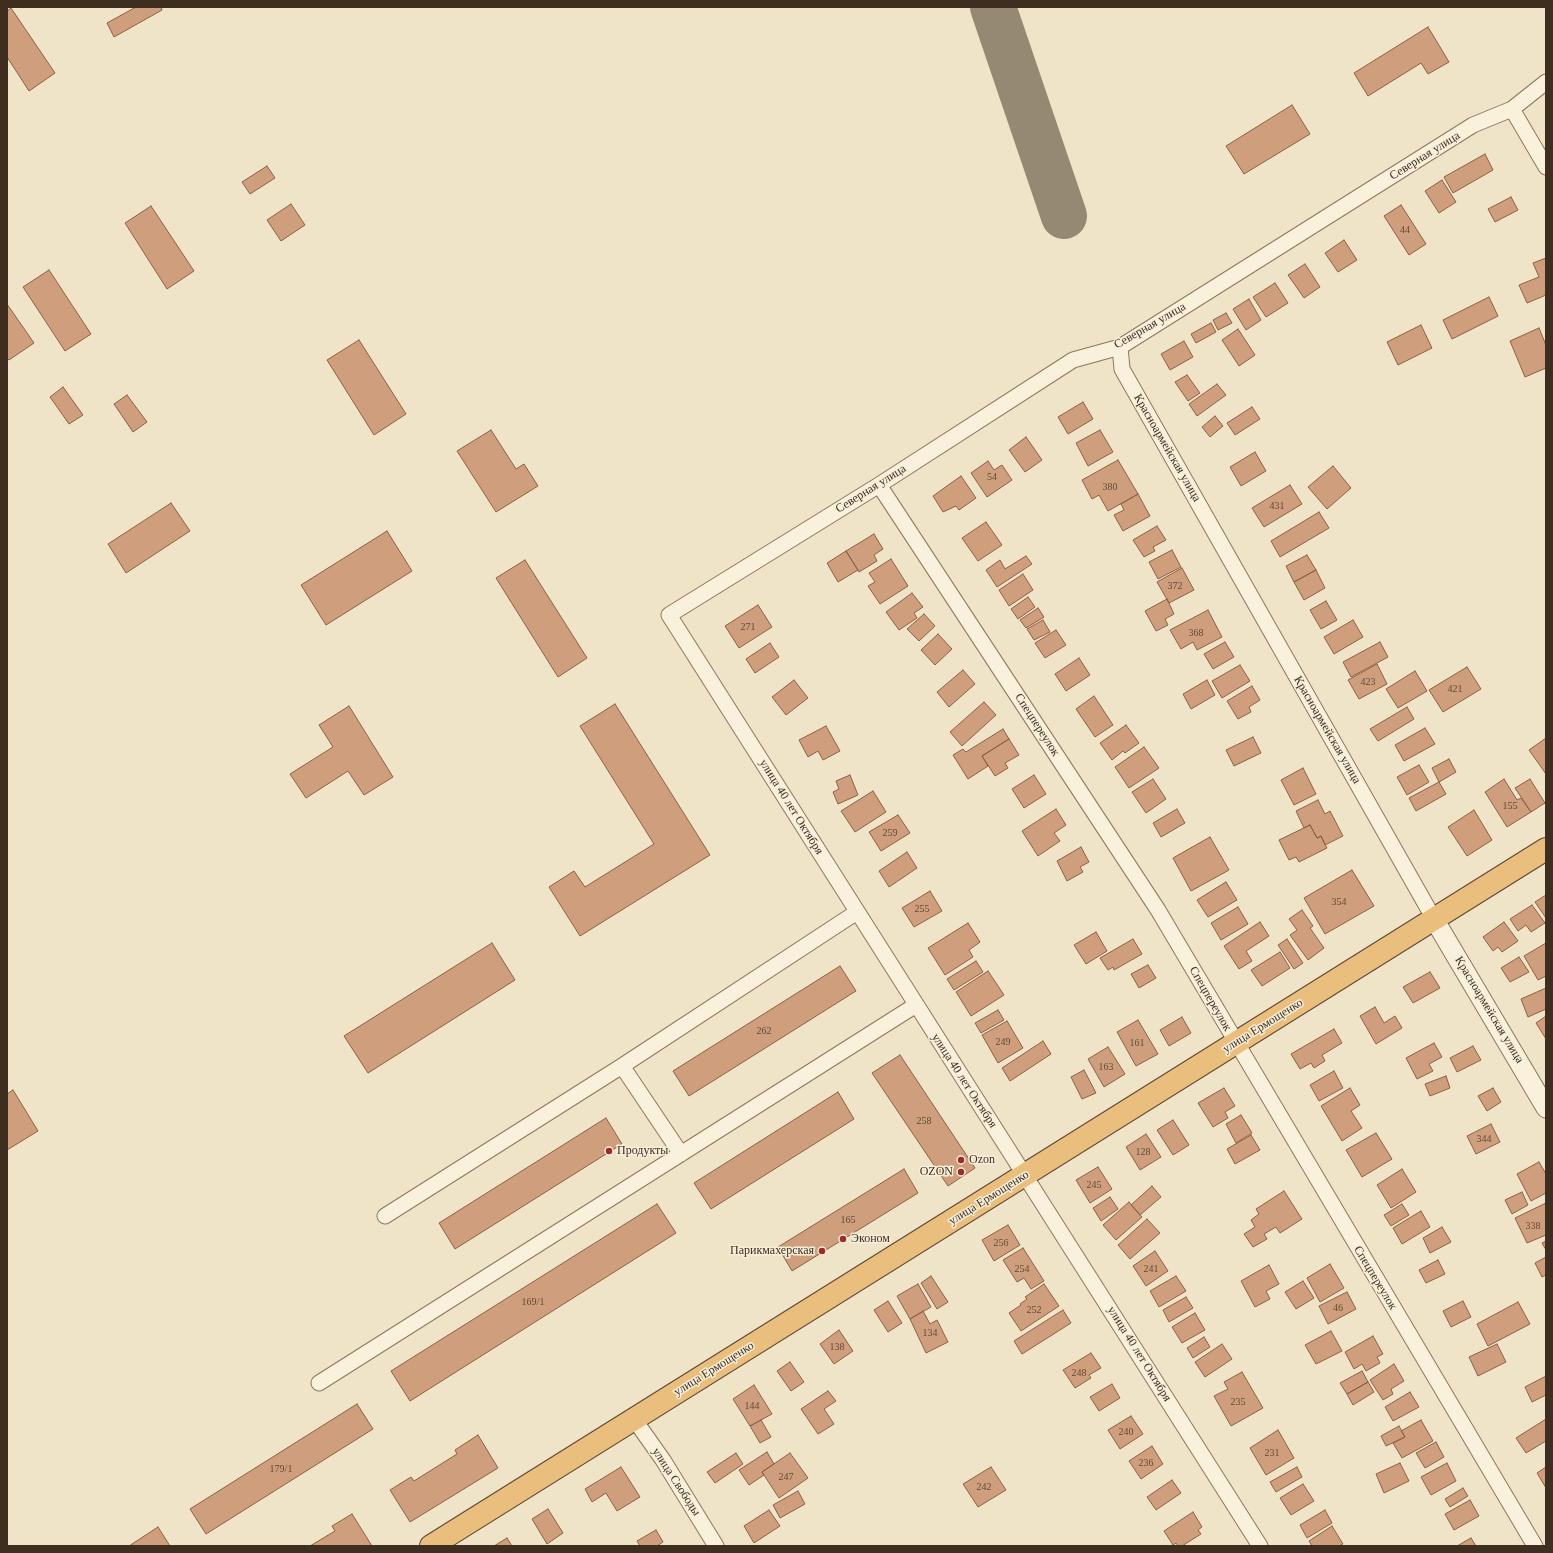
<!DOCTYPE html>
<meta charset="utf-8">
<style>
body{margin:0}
#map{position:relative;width:1553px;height:1553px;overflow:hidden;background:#f0e4c8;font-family:Georgia,serif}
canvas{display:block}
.frame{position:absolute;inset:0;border:8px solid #3d2e20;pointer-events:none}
</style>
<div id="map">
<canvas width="1553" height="1553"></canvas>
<div class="frame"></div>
</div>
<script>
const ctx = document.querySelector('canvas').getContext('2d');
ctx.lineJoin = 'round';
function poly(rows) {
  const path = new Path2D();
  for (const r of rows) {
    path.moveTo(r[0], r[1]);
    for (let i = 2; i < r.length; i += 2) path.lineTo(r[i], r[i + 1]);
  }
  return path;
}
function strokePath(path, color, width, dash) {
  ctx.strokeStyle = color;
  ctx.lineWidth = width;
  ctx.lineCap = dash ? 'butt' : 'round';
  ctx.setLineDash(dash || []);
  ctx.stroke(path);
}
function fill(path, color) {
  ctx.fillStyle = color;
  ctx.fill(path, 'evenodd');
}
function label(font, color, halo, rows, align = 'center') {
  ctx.font = font + ' Georgia,serif';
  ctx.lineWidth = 3;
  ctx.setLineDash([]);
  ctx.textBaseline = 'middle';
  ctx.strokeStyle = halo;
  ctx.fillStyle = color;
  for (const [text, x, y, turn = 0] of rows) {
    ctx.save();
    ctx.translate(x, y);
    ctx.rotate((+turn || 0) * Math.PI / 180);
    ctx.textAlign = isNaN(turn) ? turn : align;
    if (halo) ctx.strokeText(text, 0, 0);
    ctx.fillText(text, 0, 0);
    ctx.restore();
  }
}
const taxiway = poly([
 [993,7,1064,216]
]);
const building = poly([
 [136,7,161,7,162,10,114,37,107,23,136,7],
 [11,8,55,73,29,91,7,57,7,11,11,8],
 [1428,27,1449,62,1428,74,1421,63,1368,96,1354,73,1428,27],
 [1292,105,1310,134,1244,174,1226,146,1292,105],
 [1485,154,1493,170,1453,193,1444,177,1485,154],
 [267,166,275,178,250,194,242,182,267,166],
 [1442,180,1456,202,1439,213,1425,191,1442,180],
 [1511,197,1518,210,1495,222,1488,209,1511,197],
 [291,204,305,225,281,241,267,220,291,204],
 [1401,205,1426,244,1409,255,1384,216,1401,205],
 [151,206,194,271,167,289,125,223,151,206],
 [1344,240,1357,260,1338,272,1325,253,1344,240],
 [1546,258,1546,295,1527,303,1519,285,1539,277,1533,263,1546,258],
 [1305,264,1320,287,1304,298,1288,275,1305,264],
 [49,270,91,334,65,351,23,287,49,270],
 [1275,283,1288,303,1266,317,1253,297,1275,283],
 [1489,297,1498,316,1452,339,1443,320,1489,297],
 [1249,299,1261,320,1246,330,1233,309,1249,299],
 [7,304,34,343,9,360,7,358,7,304],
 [1226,313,1232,323,1218,330,1213,320,1226,313],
 [1211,323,1216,332,1196,343,1191,334,1211,323],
 [1421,325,1432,348,1398,365,1387,342,1421,325],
 [1539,328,1546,345,1546,368,1525,377,1510,341,1539,328],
 [1238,329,1255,355,1239,366,1222,340,1238,329],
 [359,340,406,414,374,435,327,360,359,340],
 [1184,341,1193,357,1170,370,1161,354,1184,341],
 [1187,375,1200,393,1188,401,1175,382,1187,375],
 [1217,384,1226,395,1197,416,1189,404,1217,384],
 [63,387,83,415,69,424,50,397,63,387],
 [127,395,147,422,133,432,114,404,127,395],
 [1083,402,1093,419,1068,434,1058,417,1083,402],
 [1252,407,1260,419,1235,435,1227,423,1252,407],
 [1215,416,1223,426,1210,437,1202,427,1215,416],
 [491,430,516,469,524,464,538,486,496,512,457,451,491,430],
 [1100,430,1113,452,1088,466,1076,443,1100,430],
 [1026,437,1042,460,1025,472,1009,450,1026,437],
 [1255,452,1266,471,1241,486,1230,467,1255,452],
 [1118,460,1138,494,1108,511,1099,495,1092,499,1082,480,1118,460],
 [988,461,994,470,1002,465,1012,480,987,497,971,473,988,461],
 [1333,466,1351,488,1327,509,1308,487,1333,466],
 [961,476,976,498,959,510,956,506,943,512,933,496,961,476],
 [1290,485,1302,504,1264,527,1252,508,1290,485],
 [1138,494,1150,516,1123,531,1114,515,1124,510,1121,504,1138,494],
 [171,503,190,531,126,573,108,544,171,503],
 [1319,512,1329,528,1280,557,1271,541,1319,512],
 [986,522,1002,545,978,561,962,538,986,522],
 [1157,526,1166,540,1153,547,1155,551,1144,557,1133,540,1157,526],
 [387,531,412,571,326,625,301,585,387,531],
 [874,534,883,549,874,555,877,561,859,572,846,551,874,534],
 [1172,550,1181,567,1158,579,1149,562,1172,550],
 [846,551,858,570,838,582,827,563,846,551],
 [1307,555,1316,570,1294,582,1286,566,1307,555],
 [1026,556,1032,564,997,587,986,570,1000,560,1005,569,1026,556],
 [891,559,908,586,880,604,868,586,875,582,869,573,891,559],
 [525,560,587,658,558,677,496,578,525,560],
 [1182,568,1194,590,1169,603,1157,582,1182,568],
 [1316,570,1325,588,1304,600,1294,582,1316,570],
 [1023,574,1033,590,1009,606,999,590,1023,574],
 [912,593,923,607,914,613,917,618,899,630,886,612,912,593],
 [1028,597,1035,607,1018,619,1011,609,1028,597],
 [1167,599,1174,614,1165,619,1168,625,1156,631,1145,611,1167,599],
 [1326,601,1337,620,1321,629,1310,610,1326,601],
 [758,605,772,627,739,648,725,626,758,605],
 [1038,608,1044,617,1026,628,1020,620,1038,608],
 [1208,610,1222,637,1197,650,1193,642,1181,649,1170,630,1208,610],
 [924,614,935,626,919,641,907,629,924,614],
 [1043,620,1050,632,1034,640,1027,629,1043,620],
 [1353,620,1363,637,1334,654,1324,637,1353,620],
 [1056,630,1066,645,1045,658,1035,643,1056,630],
 [938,634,952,649,935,665,921,650,938,634],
 [1225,642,1234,657,1213,669,1204,654,1225,642],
 [1380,642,1388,657,1351,677,1343,662,1380,642],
 [770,643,779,657,755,673,746,659,770,643],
 [1079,658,1090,675,1066,691,1055,674,1079,658],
 [1377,664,1387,684,1359,699,1348,680,1377,664],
 [1240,665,1250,681,1222,698,1212,681,1240,665],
 [1467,667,1481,689,1443,712,1429,690,1467,667],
 [963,670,975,684,949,707,937,692,963,670],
 [1415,671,1427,691,1398,708,1386,689,1415,671],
 [794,680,808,698,786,715,772,697,794,680],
 [1207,680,1215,695,1191,709,1183,694,1207,680],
 [1252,686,1260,700,1249,707,1251,712,1238,719,1227,701,1252,686],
 [1094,696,1113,725,1095,737,1076,709,1094,696],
 [984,702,996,715,962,746,950,732,984,702],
 [615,704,710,855,580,936,549,887,574,871,585,887,654,844,580,726,615,704],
 [349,706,393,777,364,795,348,771,306,798,290,774,333,747,319,725,349,706],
 [1407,707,1414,719,1378,741,1370,729,1407,707],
 [1126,725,1139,743,1125,753,1123,751,1112,760,1100,743,1126,725],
 [826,726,840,751,823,760,818,751,808,757,799,740,826,726],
 [1425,728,1435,744,1404,761,1395,745,1425,728],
 [1003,729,1009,739,982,756,988,766,968,779,953,755,963,749,966,752,1003,729],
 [1253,737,1261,753,1234,766,1226,750,1253,737],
 [1546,738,1546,774,1529,750,1546,738],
 [1009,739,1019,755,1005,763,1008,768,995,776,982,756,1009,739],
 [1144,747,1159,768,1129,788,1115,767,1144,747],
 [1449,759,1456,772,1439,782,1432,768,1449,759],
 [1419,765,1429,782,1407,795,1397,777,1419,765],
 [1303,768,1316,794,1294,805,1281,780,1303,768],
 [850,775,858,795,838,804,833,792,839,789,836,781,850,775],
 [1034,775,1046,794,1024,808,1012,789,1034,775],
 [1153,779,1166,799,1146,813,1132,792,1153,779],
 [1504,779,1517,800,1521,798,1531,812,1507,827,1485,792,1504,779],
 [1530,779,1545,803,1531,812,1515,788,1530,779],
 [1439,782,1446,794,1416,811,1409,798,1439,782],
 [873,791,886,812,855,832,841,811,873,791],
 [1318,800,1325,814,1330,811,1343,836,1325,845,1321,836,1317,838,1310,825,1304,828,1296,811,1318,800],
 [1056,809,1066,825,1054,833,1060,841,1038,856,1022,831,1056,809],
 [1177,809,1185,823,1161,837,1153,823,1177,809],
 [1474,810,1492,840,1467,856,1448,827,1474,810],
 [898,815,910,833,881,851,869,832,898,815],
 [1310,825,1317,838,1321,836,1327,848,1299,862,1296,857,1289,860,1279,840,1310,825],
 [1210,837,1229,870,1191,891,1173,858,1210,837],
 [1081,847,1089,862,1080,867,1083,872,1067,881,1057,861,1081,847],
 [907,852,917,868,889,887,879,871,907,852],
 [1352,870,1374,906,1325,934,1304,898,1352,870],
 [1226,882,1237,900,1208,917,1197,900,1226,882],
 [930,891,942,911,914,927,902,908,930,891],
 [1546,895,1546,918,1535,902,1546,895],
 [1532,905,1545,923,1531,932,1526,925,1518,931,1510,919,1532,905],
 [1238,907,1248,924,1221,940,1211,923,1238,907],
 [1302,910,1313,926,1310,928,1324,948,1308,960,1290,935,1297,930,1289,919,1302,910],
 [1260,922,1269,936,1246,951,1252,961,1239,969,1224,946,1260,922],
 [1504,922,1518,941,1502,952,1498,947,1493,951,1483,937,1504,922],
 [968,923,980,942,969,950,973,957,945,975,928,948,968,923],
 [1096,932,1107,951,1086,964,1074,945,1096,932],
 [1133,939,1142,954,1114,970,1113,967,1108,970,1100,958,1133,939],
 [1287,939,1303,963,1294,969,1278,945,1287,939],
 [492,943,515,980,368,1073,344,1036,492,943],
 [1546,943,1546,976,1538,980,1524,956,1546,943],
 [1280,952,1290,968,1262,986,1251,970,1280,952],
 [1519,957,1529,972,1510,982,1501,968,1519,957],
 [976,961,983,972,954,990,947,979,976,961],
 [1148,965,1156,978,1139,988,1131,974,1148,965],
 [840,966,856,991,689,1096,673,1071,840,966],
 [988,971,1004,995,971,1016,956,992,988,971],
 [1430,972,1440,988,1413,1003,1403,987,1430,972],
 [1546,988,1546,1009,1528,1017,1521,999,1546,988],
 [1375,1007,1384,1023,1395,1016,1402,1028,1376,1044,1360,1016,1375,1007],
 [998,1010,1004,1020,981,1033,975,1023,998,1010],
 [1546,1016,1546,1039,1536,1023,1546,1016],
 [1182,1017,1191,1033,1169,1046,1160,1030,1182,1017],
 [1138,1020,1158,1054,1136,1066,1117,1032,1138,1020],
 [1007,1021,1023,1048,998,1063,982,1035,1007,1021],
 [1334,1029,1342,1043,1322,1055,1325,1061,1314,1068,1311,1063,1300,1069,1291,1054,1334,1029],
 [1043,1041,1051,1054,1010,1081,1002,1068,1043,1041],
 [1434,1043,1442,1057,1429,1064,1433,1071,1417,1079,1406,1058,1434,1043],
 [1473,1046,1481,1060,1457,1072,1450,1058,1473,1046],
 [1108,1047,1125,1074,1104,1087,1088,1059,1108,1047],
 [900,1055,975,1168,948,1186,872,1073,900,1055],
 [1084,1070,1096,1093,1082,1099,1071,1077,1084,1070],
 [1334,1071,1343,1088,1319,1101,1310,1085,1334,1071],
 [1446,1076,1450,1088,1430,1096,1425,1084,1446,1076],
 [1224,1088,1235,1106,1225,1112,1228,1118,1213,1127,1198,1103,1224,1088],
 [1350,1088,1360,1105,1351,1111,1362,1128,1342,1141,1321,1106,1350,1088],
 [1493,1088,1501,1102,1487,1111,1478,1096,1493,1088],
 [13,1090,38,1131,7,1150,7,1094,13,1090],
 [838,1092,854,1119,711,1209,694,1183,838,1092],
 [1241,1115,1252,1133,1236,1143,1226,1124,1241,1115],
 [606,1118,622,1144,455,1249,439,1223,606,1118],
 [1173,1120,1189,1145,1173,1155,1157,1130,1173,1120],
 [1491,1124,1500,1142,1476,1154,1467,1136,1491,1124],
 [1376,1133,1392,1159,1362,1177,1346,1150,1376,1133],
 [1146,1134,1161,1157,1140,1170,1126,1147,1146,1134],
 [1251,1135,1260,1150,1235,1164,1227,1149,1251,1135],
 [1539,1162,1546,1174,1546,1193,1531,1201,1517,1174,1539,1162],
 [1098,1167,1112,1189,1090,1203,1076,1180,1098,1167],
 [904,1169,918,1193,792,1271,778,1247,904,1169],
 [1402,1169,1416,1192,1391,1208,1377,1185,1402,1169],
 [1152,1186,1161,1197,1140,1215,1131,1205,1152,1186],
 [1284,1191,1302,1219,1280,1233,1276,1227,1264,1234,1267,1239,1253,1247,1244,1234,1255,1227,1251,1220,1259,1214,1256,1209,1284,1191],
 [1522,1192,1528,1205,1512,1214,1505,1200,1522,1192],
 [1110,1197,1118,1209,1101,1221,1093,1208,1110,1197],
 [1129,1202,1142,1217,1116,1240,1103,1225,1129,1202],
 [1546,1203,1546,1235,1527,1243,1515,1218,1546,1203],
 [657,1204,676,1233,410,1401,391,1371,657,1204],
 [1402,1204,1409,1215,1391,1226,1384,1215,1402,1204],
 [1421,1211,1430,1227,1402,1244,1393,1228,1421,1211],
 [1147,1219,1160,1233,1130,1259,1118,1245,1147,1219],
 [1008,1225,1020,1245,994,1261,982,1240,1008,1225],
 [1442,1227,1451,1242,1430,1253,1423,1238,1442,1227],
 [1546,1241,1546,1250,1542,1243,1546,1241],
 [1023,1248,1044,1281,1031,1289,1024,1278,1017,1282,1003,1260,1023,1248],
 [1155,1251,1168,1271,1146,1286,1133,1266,1155,1251],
 [1546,1257,1546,1275,1542,1277,1535,1263,1546,1257],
 [1438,1260,1445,1274,1426,1283,1419,1270,1438,1260],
 [1330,1264,1344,1288,1320,1302,1307,1278,1330,1264],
 [1269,1265,1279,1284,1266,1291,1270,1299,1255,1307,1241,1281,1269,1265],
 [931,1276,948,1302,937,1309,921,1283,931,1276],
 [1176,1276,1186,1291,1159,1307,1150,1291,1176,1276],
 [1303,1281,1314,1298,1296,1309,1285,1292,1303,1281],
 [918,1284,931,1307,910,1319,897,1296,918,1284],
 [1044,1284,1059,1306,1021,1331,1009,1313,1021,1305,1020,1304,1027,1299,1025,1297,1044,1284],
 [1347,1292,1356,1309,1328,1324,1319,1306,1347,1292],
 [1186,1297,1193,1308,1169,1322,1163,1310,1186,1297],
 [888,1301,902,1323,888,1332,874,1310,888,1301],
 [1463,1301,1471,1317,1451,1327,1443,1311,1463,1301],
 [1518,1302,1530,1324,1488,1346,1477,1324,1518,1302],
 [1063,1310,1071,1323,1022,1354,1014,1341,1063,1310],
 [923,1311,930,1324,937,1320,948,1342,926,1353,910,1319,923,1311],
 [1195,1313,1205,1330,1182,1343,1172,1327,1195,1313],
 [839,1330,853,1351,834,1364,820,1344,839,1330],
 [1331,1331,1342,1351,1316,1364,1305,1345,1331,1331],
 [1373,1336,1383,1354,1377,1357,1380,1363,1366,1371,1362,1364,1354,1369,1345,1352,1373,1336],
 [1204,1337,1210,1347,1193,1358,1187,1348,1204,1337],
 [1222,1344,1232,1359,1205,1377,1195,1362,1222,1344],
 [1497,1344,1506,1362,1478,1376,1469,1357,1497,1344],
 [1091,1353,1101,1368,1089,1375,1091,1378,1075,1388,1063,1370,1091,1353],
 [790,1362,804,1382,791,1391,777,1371,790,1362],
 [1394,1364,1404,1381,1391,1389,1393,1394,1383,1400,1370,1380,1394,1364],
 [1362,1371,1368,1382,1347,1394,1340,1383,1362,1371],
 [1242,1372,1263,1408,1231,1426,1214,1396,1228,1389,1224,1382,1242,1372],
 [1546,1376,1546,1395,1532,1402,1525,1387,1546,1376],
 [1368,1382,1374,1392,1353,1405,1347,1394,1368,1382],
 [1112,1384,1120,1398,1099,1411,1090,1397,1112,1384],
 [754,1385,772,1414,750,1426,733,1399,754,1385],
 [828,1391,836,1401,824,1409,834,1424,818,1434,801,1409,828,1391],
 [1410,1392,1419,1407,1393,1421,1385,1407,1410,1392],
 [357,1404,373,1429,206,1534,190,1509,357,1404],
 [1131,1416,1143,1434,1120,1449,1108,1430,1131,1416],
 [1546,1419,1546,1441,1526,1453,1516,1438,1546,1419],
 [761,1420,771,1437,760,1443,750,1426,761,1420],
 [1421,1420,1433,1441,1402,1458,1393,1443,1405,1437,1401,1431,1421,1420],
 [1399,1426,1405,1437,1386,1446,1381,1436,1399,1426],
 [1278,1430,1294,1458,1266,1475,1250,1448,1278,1430],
 [478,1435,498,1468,410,1522,390,1490,411,1477,414,1481,457,1454,455,1450,478,1435],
 [1436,1442,1444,1457,1425,1468,1416,1453,1436,1442],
 [1152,1446,1163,1464,1141,1479,1129,1461,1152,1446],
 [767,1452,774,1464,762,1472,764,1475,749,1485,739,1470,767,1452],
 [736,1453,743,1464,715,1483,707,1472,736,1453],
 [790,1453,808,1478,779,1498,762,1472,790,1453],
 [1400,1463,1409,1481,1384,1493,1376,1474,1400,1463],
 [1447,1463,1456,1481,1431,1495,1421,1477,1447,1463],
 [621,1467,640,1497,617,1511,606,1493,592,1502,585,1489,621,1467],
 [991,1467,1006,1490,978,1507,963,1484,991,1467],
 [1297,1467,1302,1477,1276,1492,1270,1482,1297,1467],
 [1546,1467,1546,1488,1537,1473,1546,1467],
 [1172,1480,1181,1493,1156,1510,1147,1497,1172,1480],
 [1303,1484,1314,1501,1291,1515,1280,1498,1303,1484],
 [1463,1488,1468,1496,1450,1507,1445,1499,1463,1488],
 [798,1491,805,1504,780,1518,773,1505,798,1491],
 [1470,1500,1479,1516,1454,1530,1445,1514,1470,1500],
 [548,1509,563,1533,547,1544,532,1519,548,1509],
 [769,1510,780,1526,754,1543,744,1526,769,1510],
 [1325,1510,1332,1523,1307,1538,1300,1525,1325,1510],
 [1193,1512,1202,1527,1198,1530,1201,1534,1182,1546,1178,1546,1176,1543,1173,1545,1164,1531,1193,1512],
 [352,1514,372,1546,310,1546,335,1531,332,1526,352,1514],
 [1332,1526,1343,1544,1339,1546,1312,1546,1309,1541,1332,1526],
 [158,1527,170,1546,129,1546,158,1527],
 [656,1530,663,1542,657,1546,640,1546,637,1541,656,1530],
 [507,1538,512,1546,494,1546,507,1538],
 [1471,1538,1476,1546,1457,1546,1471,1538]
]);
const minor = poly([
 [1512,109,1546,167],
 [1120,347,1122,369,1434,919],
 [879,485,1158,910,1535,1546],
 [622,1066,681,1154],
 [385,1216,622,1066,857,912],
 [319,1383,916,1005],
 [634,1419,663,1460,716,1546],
 [1260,1546,669,615,879,485,1073,360,1120,347,1473,125,1512,109,1546,82]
]);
const tertiary = poly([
 [1434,919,1546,1108]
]);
const trunk = poly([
 [431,1546,1546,849]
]);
const markers = [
 [609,1151,4,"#9e2a2b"],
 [961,1160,4,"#9e2a2b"],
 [961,1172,4,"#9e2a2b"],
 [843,1239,4,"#9e2a2b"],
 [822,1251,4,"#9e2a2b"]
];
const numberNames = [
 ["44",1405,230],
 ["54",992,477],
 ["380",1110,487],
 ["431",1277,506],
 ["372",1175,586],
 ["271",748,627],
 ["368",1196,633],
 ["423",1368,682],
 ["421",1455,689],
 ["155",1510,806],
 ["259",890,833],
 ["354",1339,902],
 ["255",922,909],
 ["262",764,1031],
 ["249",1003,1042],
 ["161",1137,1043],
 ["163",1106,1067],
 ["258",924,1121],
 ["344",1484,1139],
 ["128",1143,1152],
 ["245",1094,1185],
 ["165",848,1220],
 ["338",1533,1226],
 ["256",1001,1243],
 ["254",1022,1269],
 ["241",1151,1269],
 ["169/1",533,1302],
 ["46",1338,1308],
 ["252",1034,1310],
 ["134",930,1333],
 ["138",837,1347],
 ["248",1079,1373],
 ["235",1238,1402],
 ["144",752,1406],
 ["240",1126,1432],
 ["231",1272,1453],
 ["236",1146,1463],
 ["179/1",281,1469],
 ["247",786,1477],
 ["242",984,1487]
];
const streetNames = [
 ["Северная улица",1425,156,-32],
 ["Северная улица",1150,326,-30],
 ["Красноармейская улица",1167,448,60],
 ["Северная улица",871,489,-32],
 ["Спецпереулок",1037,725,57],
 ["Красноармейская улица",1327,730,60],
 ["улица 40 лет Октября",791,807,58],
 ["Спецпереулок",1210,999,60],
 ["Красноармейская улица",1489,1010,59],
 ["улица Ермощенко",1263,1026,-32],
 ["улица 40 лет Октября",964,1081,57],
 ["улица Ермощенко",989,1198,-32],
 ["Спецпереулок",1375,1278,59],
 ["улица 40 лет Октября",1139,1354,58],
 ["улица Ермощенко",714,1369,-32],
 ["улица Свободы",676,1482,57]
];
const poiNames = [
 ["Продукты",617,1151],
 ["Ozon",969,1160],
 ["OZON",953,1172,"right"],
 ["Эконом",851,1239],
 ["Парикмахерская",814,1251,"right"]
];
strokePath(taxiway, '#968974', 46);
fill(building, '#cf9f7d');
strokePath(building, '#8d5f41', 1);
strokePath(minor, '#8d765c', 17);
strokePath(tertiary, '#8d765c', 21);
strokePath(trunk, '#5b4430', 24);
strokePath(minor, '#faf1dc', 15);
strokePath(tertiary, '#faf1dc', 19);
strokePath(trunk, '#eabe7c', 22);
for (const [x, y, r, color] of markers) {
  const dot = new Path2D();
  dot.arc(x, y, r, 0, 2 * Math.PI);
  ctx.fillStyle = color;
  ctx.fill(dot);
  strokePath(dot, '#f7eed8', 1.5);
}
label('10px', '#624a37', null, numberNames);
label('12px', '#3d2e20', '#f7eed8', streetNames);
label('12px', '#3d2e20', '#f7eed8', poiNames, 'left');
</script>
